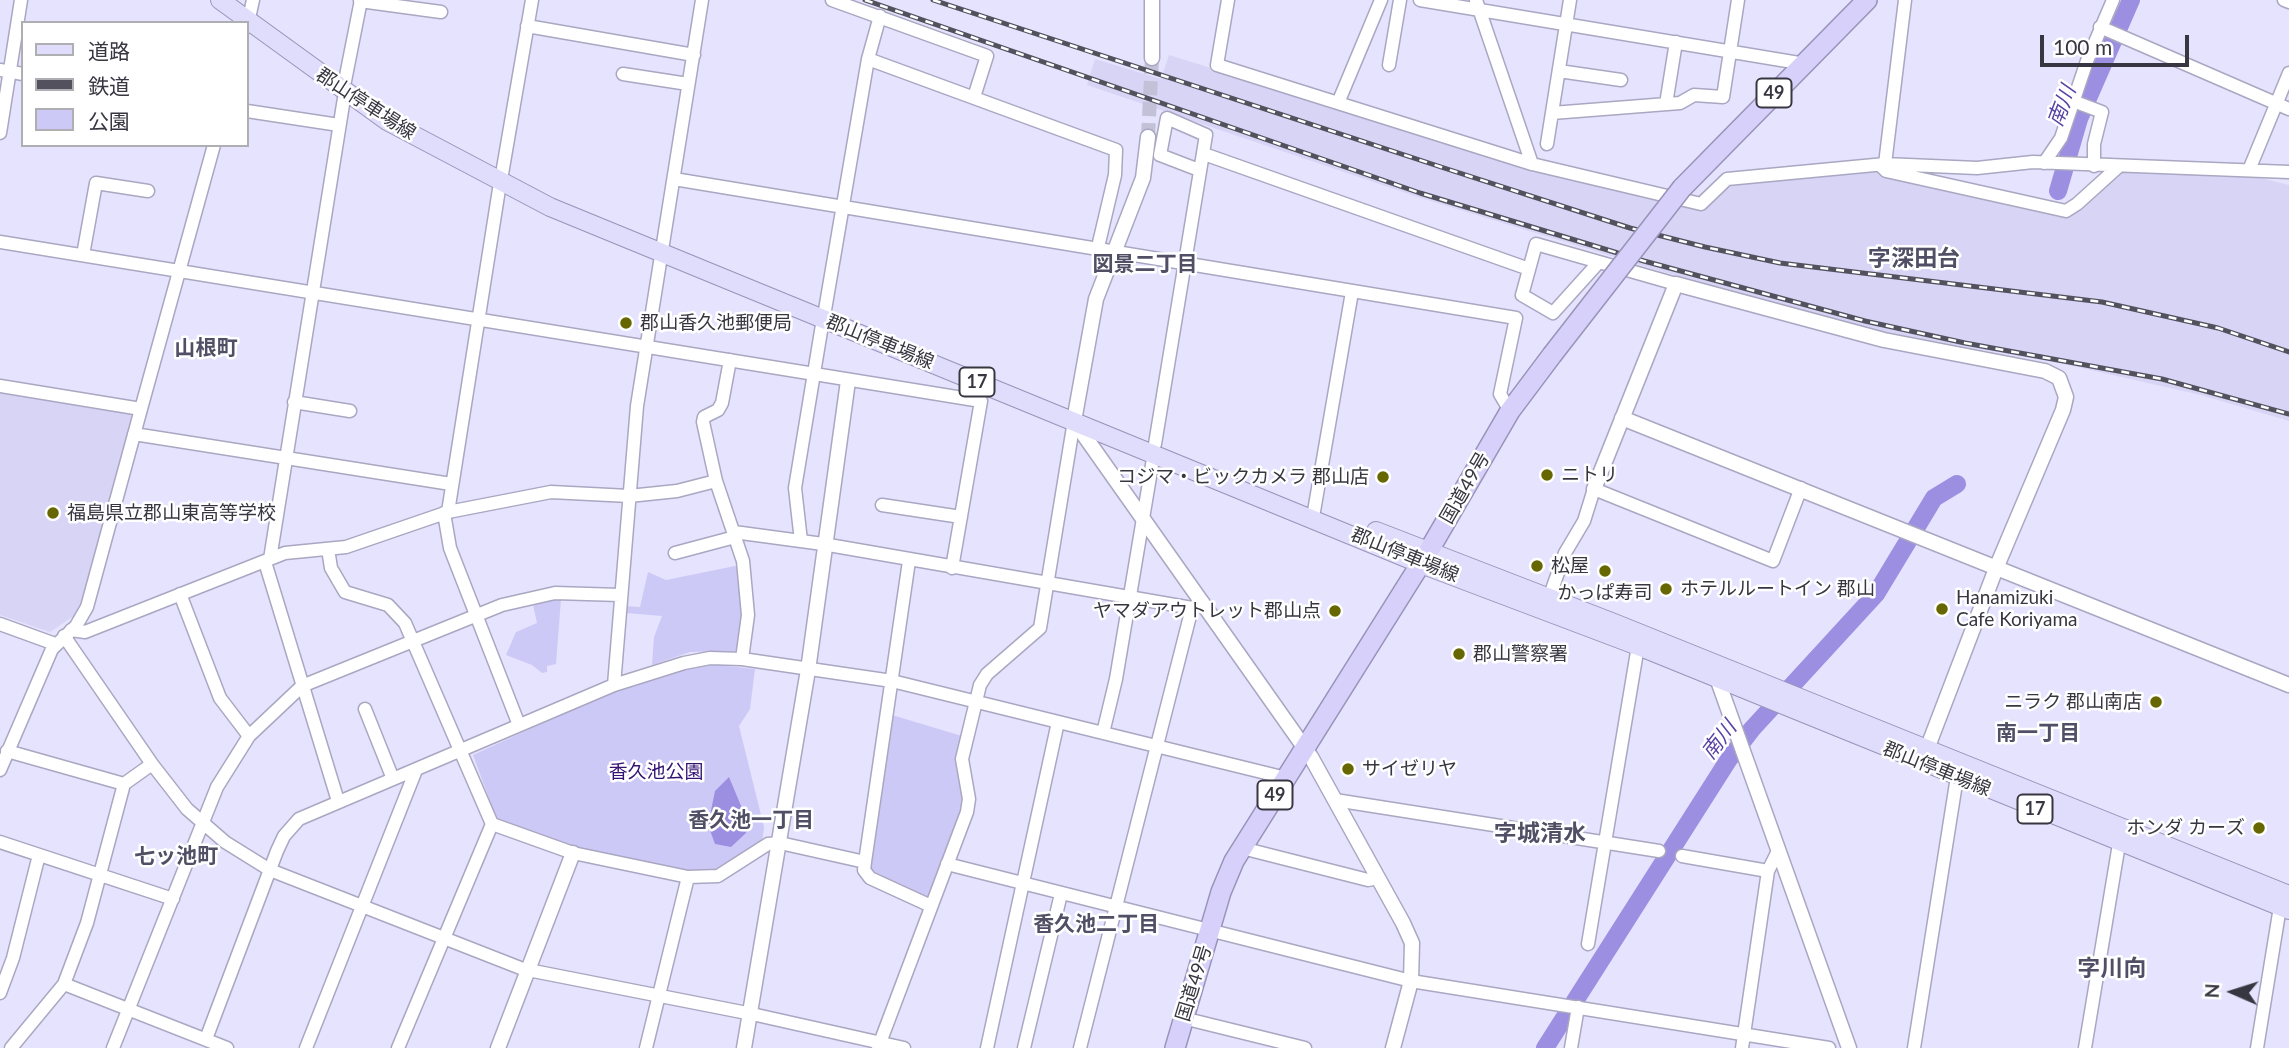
<!DOCTYPE html>
<meta charset="utf-8">
<style>
body{margin:0}
#map{position:relative;width:2289px;height:1048px;overflow:hidden;background:#e5e3fe;font-family:Lato,"Noto Sans JP",sans-serif}
canvas{display:block}
.legend{position:absolute;left:21px;top:21px;width:228px;height:126px;box-sizing:border-box;background:#fff;border:2px solid #afafb3;margin:0;padding:9px 12px;list-style:none;font-size:21px;color:#383741}
.legend li{display:flex;align-items:center;gap:14px;height:35px}
.legend b{width:35px;border:2px solid #afafb3}
.north{position:absolute;left:2198px;top:957px;width:70px;height:70px;-webkit-text-stroke:5px #fff;paint-order:stroke;rotate:273deg;font-size:19px;font-weight:700;line-height:28px;text-align:center;color:#383741}
.north::after{content:'';display:block;margin:auto;width:24px;height:32px;background:#383741;clip-path:polygon(50% 0,100% 100%,50% 72%,0 100%)}
.scale{position:absolute;left:2040px;top:35px;width:149px;height:32px;box-sizing:border-box;border:4px solid #383741;border-top:0;padding-left:9px;font-size:21px;line-height:24px;white-space:nowrap;color:#383741;-webkit-text-stroke:5px #fff;paint-order:stroke}
</style>
<div id="map">
<canvas width="2289" height="1048"></canvas>
<ul class="legend">
<li><b style="height:9px;background:#e0dcfb"></b>道路</li>
<li><b style="height:9px;background:#52515d"></b>鉄道</li>
<li><b style="height:19px;background:#cdc9f7"></b>公園</li>
</ul>
<div class="north">N</div>
<div class="scale">100 m</div>
</div>
<script>
const ctx = document.querySelector('canvas').getContext('2d');
ctx.lineJoin = 'round';
function fill(path, color) {
  ctx.fillStyle = color;
  ctx.fill(path, 'evenodd');
}
function poly(rows) {
  const path = new Path2D();
  for (const r of rows) {
    path.moveTo(r[0], r[1]);
    for (let i = 2; i < r.length; i += 2) path.lineTo(r[i], r[i + 1]);
  }
  return path;
}
function strokePath(path, color, width, dash) {
  ctx.strokeStyle = color;
  ctx.lineWidth = width;
  ctx.lineCap = dash ? 'butt' : 'round';
  ctx.setLineDash(dash || []);
  ctx.stroke(path);
}
function label(font, color, halo, rows, align = 'center') {
  ctx.font = font + ' Lato,"Noto Sans JP",sans-serif';
  ctx.lineWidth = 5;
  ctx.setLineDash([]);
  ctx.textBaseline = 'middle';
  ctx.strokeStyle = halo;
  ctx.fillStyle = color;
  for (const [text, x, y, turn = 0] of rows) {
    ctx.save();
    ctx.translate(x, y);
    ctx.rotate((+turn || 0) * Math.PI / 180);
    ctx.textAlign = isNaN(turn) ? turn : align;
    if (halo) ctx.strokeText(text, 0, 0);
    ctx.fillText(text, 0, 0);
    ctx.restore();
  }
}
const built = poly([
 [1169,55,1544,171,1689,208,1706,208,1728,181,1874,169,2060,217,2121,172,2257,177,2289,185,2289,421,2201,395,2064,364,1877,331,1680,277,1421,198,1087,85,1095,59,1161,79],
 [0,391,133,413,78,613,50,632,0,615]
]);
const green = poly([
 [740,565,743,625,740,647,735,651,690,652,652,665,654,637,662,616,626,613,626,606,640,607,648,572,666,580],
 [561,599,556,664,547,666,547,672,542,673,532,665,506,655,516,632,537,623,532,600],
 [707,664,755,669,750,709,739,726,764,827,762,843,725,869,704,874,582,853,505,826,495,815,473,755,608,693,677,669],
 [892,715,962,736,964,810,930,900,873,875,868,863]
]);
const water = poly([
 [729,777,749,825,746,833,731,847,715,844,708,825,715,791]
]);
const river = poly([
 [2058,191,2079,119,2131,0],
 [1545,1048,1729,759,1752,729,1876,594,1934,498,1957,484]
]);
const tertiaryTunnel = poly([
 [1148,137,1152,58]
]);
const minor = poly([
 [832,0,987,56,974,97],
 [1228,0,1217,65,1532,164,1701,204,1727,179,1885,164,1977,168,2033,162,2289,172],
 [1420,0,1805,64],
 [1476,0,1532,164],
 [2284,0,2289,2],
 [360,1,441,12],
 [527,26,694,55],
 [247,27,253,0],
 [2100,27,2289,109],
 [868,59,1116,150,1115,175,1098,247],
 [1389,65,1400,0],
 [0,70,23,74],
 [1559,71,1621,80],
 [623,74,688,84],
 [345,81,361,0],
 [2073,101,2102,112,2094,144,2094,166],
 [1338,103,1381,0],
 [1666,104,1676,42],
 [247,111,339,125],
 [1552,113,1680,103,1694,95,1723,97,1738,0],
 [0,133,21,0],
 [1547,144,1570,0],
 [1204,154,1529,269],
 [2044,163,2061,138,2087,61,2113,0],
 [1885,164,1905,0],
 [1882,167,1886,171,2066,211,2077,204,2118,167],
 [2249,170,2289,73],
 [502,174,532,0],
 [674,179,1516,318,1500,394,1510,411],
 [0,242,981,401,952,568],
 [83,255,96,183,148,191],
 [1599,262,1553,313,1522,295,1536,244,1676,284],
 [825,310,868,59,880,16],
 [730,360,722,403,718,410,704,417,703,422,716,481,743,561,748,615,742,659],
 [0,386,141,409,214,145],
 [294,402,350,411],
 [134,434,451,484],
 [1155,444,1206,135,1167,118,1160,155,1199,170],
 [882,505,961,517],
 [448,512,500,183],
 [444,513,450,548,519,725],
 [1313,517,1352,292],
 [734,532,823,544,1192,608,1203,602],
 [801,541,795,488,823,319],
 [328,549,331,568,345,592,388,605,405,623,492,824,398,1048],
 [675,553,735,537],
 [270,559,345,92],
 [265,562,338,801],
 [180,594,220,698,249,736],
 [1549,598,1565,553,1584,521,1594,489,1773,561,1801,488],
 [0,624,55,644],
 [71,630,85,632,285,553,346,547,448,512,551,492,629,496,677,491,716,481],
 [64,636,152,764,187,809,225,842,270,870,523,969,752,1014,904,1048],
 [614,685,637,406,702,0],
 [365,709,393,779],
 [1103,733,1116,679,1154,453],
 [7,751,124,784],
 [0,770,52,649,76,626,87,607,141,409],
 [1335,800,1659,851],
 [492,824,573,853,688,877,718,876,768,844,780,843,865,862,909,561],
 [0,842,173,899],
 [1242,848,1368,880,1378,878],
 [1682,856,1768,871],
 [865,862,864,870,870,878,931,906],
 [947,864,1411,981,1829,1048],
 [1588,944,1638,646],
 [64,984,227,1048],
 [0,993,13,958,39,855],
 [1183,1018,1305,1048],
 [206,1039,277,851,284,836,299,819,614,685,684,663,710,658,742,659,892,681,1286,778],
 [11,1048,64,984,87,923,124,784,152,764],
 [113,1048,217,787,249,736,302,686,502,605,555,593,620,595],
 [306,1048,416,770],
 [646,1048,688,877],
 [878,1048,967,812,969,799,962,759,980,685,987,674,1040,628,1074,421],
 [987,1048,1058,722],
 [1024,1048,1061,894],
 [1080,1048,1192,608],
 [1571,1048,1578,1007],
 [1742,1048,1768,871,1778,851],
 [1914,1048,1957,777],
 [2085,1048,2119,844],
 [2257,1048,2280,907]
]);
const tertiary = poly([
 [1152,0,1152,58],
 [1148,137,1143,178,1096,299,1074,421,1311,757,1403,923,1412,943,1411,981,1393,1048],
 [1622,418,2289,685],
 [1594,489,1676,284,1884,340,2045,371,2059,378,2066,397,2063,410,1997,566,1927,749],
 [1721,674,1718,681,1849,1048],
 [498,1048,573,853],
 [744,1048,808,670,848,381]
]);
const primary = poly([
 [220,0,387,121,550,207,1421,564,1638,646,2289,910],
 [1376,531,1614,623,2289,895]
]);
const trunk = poly([
 [1682,188,1867,0],
 [1175,1048,1221,892,1234,861,1428,552,1510,411,1552,355]
]);
const rail = poly([
 [865,0,1420,193,1644,261,1865,321,1965,343,2162,379,2289,414],
 [933,0,1441,167,1630,228,1705,247,1780,263,2102,302,2218,328,2289,352]
]);
const trunkBridge = poly([
 [1552,355,1682,188]
]);
const markers = [
 [626,323,7,"#676702"],
 [1547,475,7,"#676702"],
 [1383,477,7,"#676702"],
 [53,513,7,"#676702"],
 [1537,566,7,"#676702"],
 [1605,571,7,"#676702"],
 [1666,589,7,"#676702"],
 [1942,609,7,"#676702"],
 [1335,611,7,"#676702"],
 [1459,654,7,"#676702"],
 [2156,702,7,"#676702"],
 [1348,769,7,"#676702"],
 [2259,828,7,"#676702"]
];
const shields = [
 [1774,93,35],
 [977,382,35],
 [1275,795,35],
 [2035,809,35]
];
const shieldNames = [
 ["49",1774,93],
 ["17",977,382],
 ["49",1275,795],
 ["17",2035,809]
];
const streetNames = [
 ["郡山停車場線",366,104,33],
 ["郡山停車場線",880,342,22],
 ["国道49号",1465,488,-60],
 ["郡山停車場線",1405,555,22],
 ["郡山停車場線",1937,769,22],
 ["国道49号",1194,983,-73]
];
const poiNames = [
 ["郡山香久池郵便局",640,323],
 ["ニトリ",1561,475],
 ["コジマ・ビックカメラ 郡山店",1369,477,"right"],
 ["福島県立郡山東高等学校",67,513],
 ["松屋",1551,566],
 ["ホテルルートイン 郡山",1680,589],
 ["かっぱ寿司",1605,593,"center"],
 ["Hanamizuki",1956,598],
 ["Cafe Koriyama",1956,620],
 ["ヤマダアウトレット郡山点",1321,611,"right"],
 ["郡山警察署",1473,654],
 ["ニラク 郡山南店",2142,702,"right"],
 ["サイゼリヤ",1362,769],
 ["ホンダ カーズ",2245,828,"right"]
];
const parkNames = [
 ["香久池公園",656,772]
];
const waterNames = [
 ["南川",2062,106,-69],
 ["南川",1719,740,-52]
];
const neighbourhoodNames = [
 ["図景二丁目",1145,264],
 ["山根町",206,348],
 ["南一丁目",2038,733],
 ["香久池一丁目",751,820],
 ["七ッ池町",176,856],
 ["香久池二丁目",1096,924]
];
const quarterNames = [
 ["字深田台",1914,259],
 ["字城清水",1540,834],
 ["字川向",2112,969]
];
fill(built, '#d7d4f5');
fill(green, '#cdc9f7');
fill(water, '#9c8fe2');
strokePath(river, '#9c8fe2', 18);
strokePath(tertiaryTunnel, '#c2c1d8', 14, [14, 7]);
strokePath(minor, '#a9a7c1', 15);
strokePath(tertiary, '#a9a7c1', 17);
strokePath(primary, '#9893b8', 20);
strokePath(trunk, '#9893b8', 22);
strokePath(minor, '#fff', 12);
strokePath(tertiary, '#fff', 14);
strokePath(primary, '#e0dcfb', 18);
strokePath(trunk, '#d6d0fa', 19);
strokePath(rail, '#52515d', 5);
strokePath(rail, '#fff', 2.5, [8]);
strokePath(trunkBridge, '#9893b8', 22, []);
strokePath(trunkBridge, '#d6d0fa', 19);
for (const [x, y, r, color] of markers) {
  const dot = new Path2D();
  dot.arc(x, y, r, 0, 2 * Math.PI);
  ctx.fillStyle = color;
  ctx.fill(dot);
  strokePath(dot, '#fff', 2.5);
}
for (const [x, y, w] of shields) {
  const box = new Path2D();
  box.roundRect(x - w / 2, y - 14.5, w, 29, 5);
  ctx.fillStyle = '#fff';
  ctx.fill(box);
  strokePath(box, '#383741', 2);
}
label('bold 18px', '#383741', null, shieldNames);
label('19px', '#383741', '#fff', streetNames);
label('19px', '#383741', '#fff', poiNames, 'left');
label('19px', '#341374', '#fff', parkNames);
label('italic 21px', '#5943a4', '#fff', waterNames);
label('bold 21px', '#514f65', '#fff', neighbourhoodNames);
label('bold 23px', '#514f65', '#fff', quarterNames);
</script>
